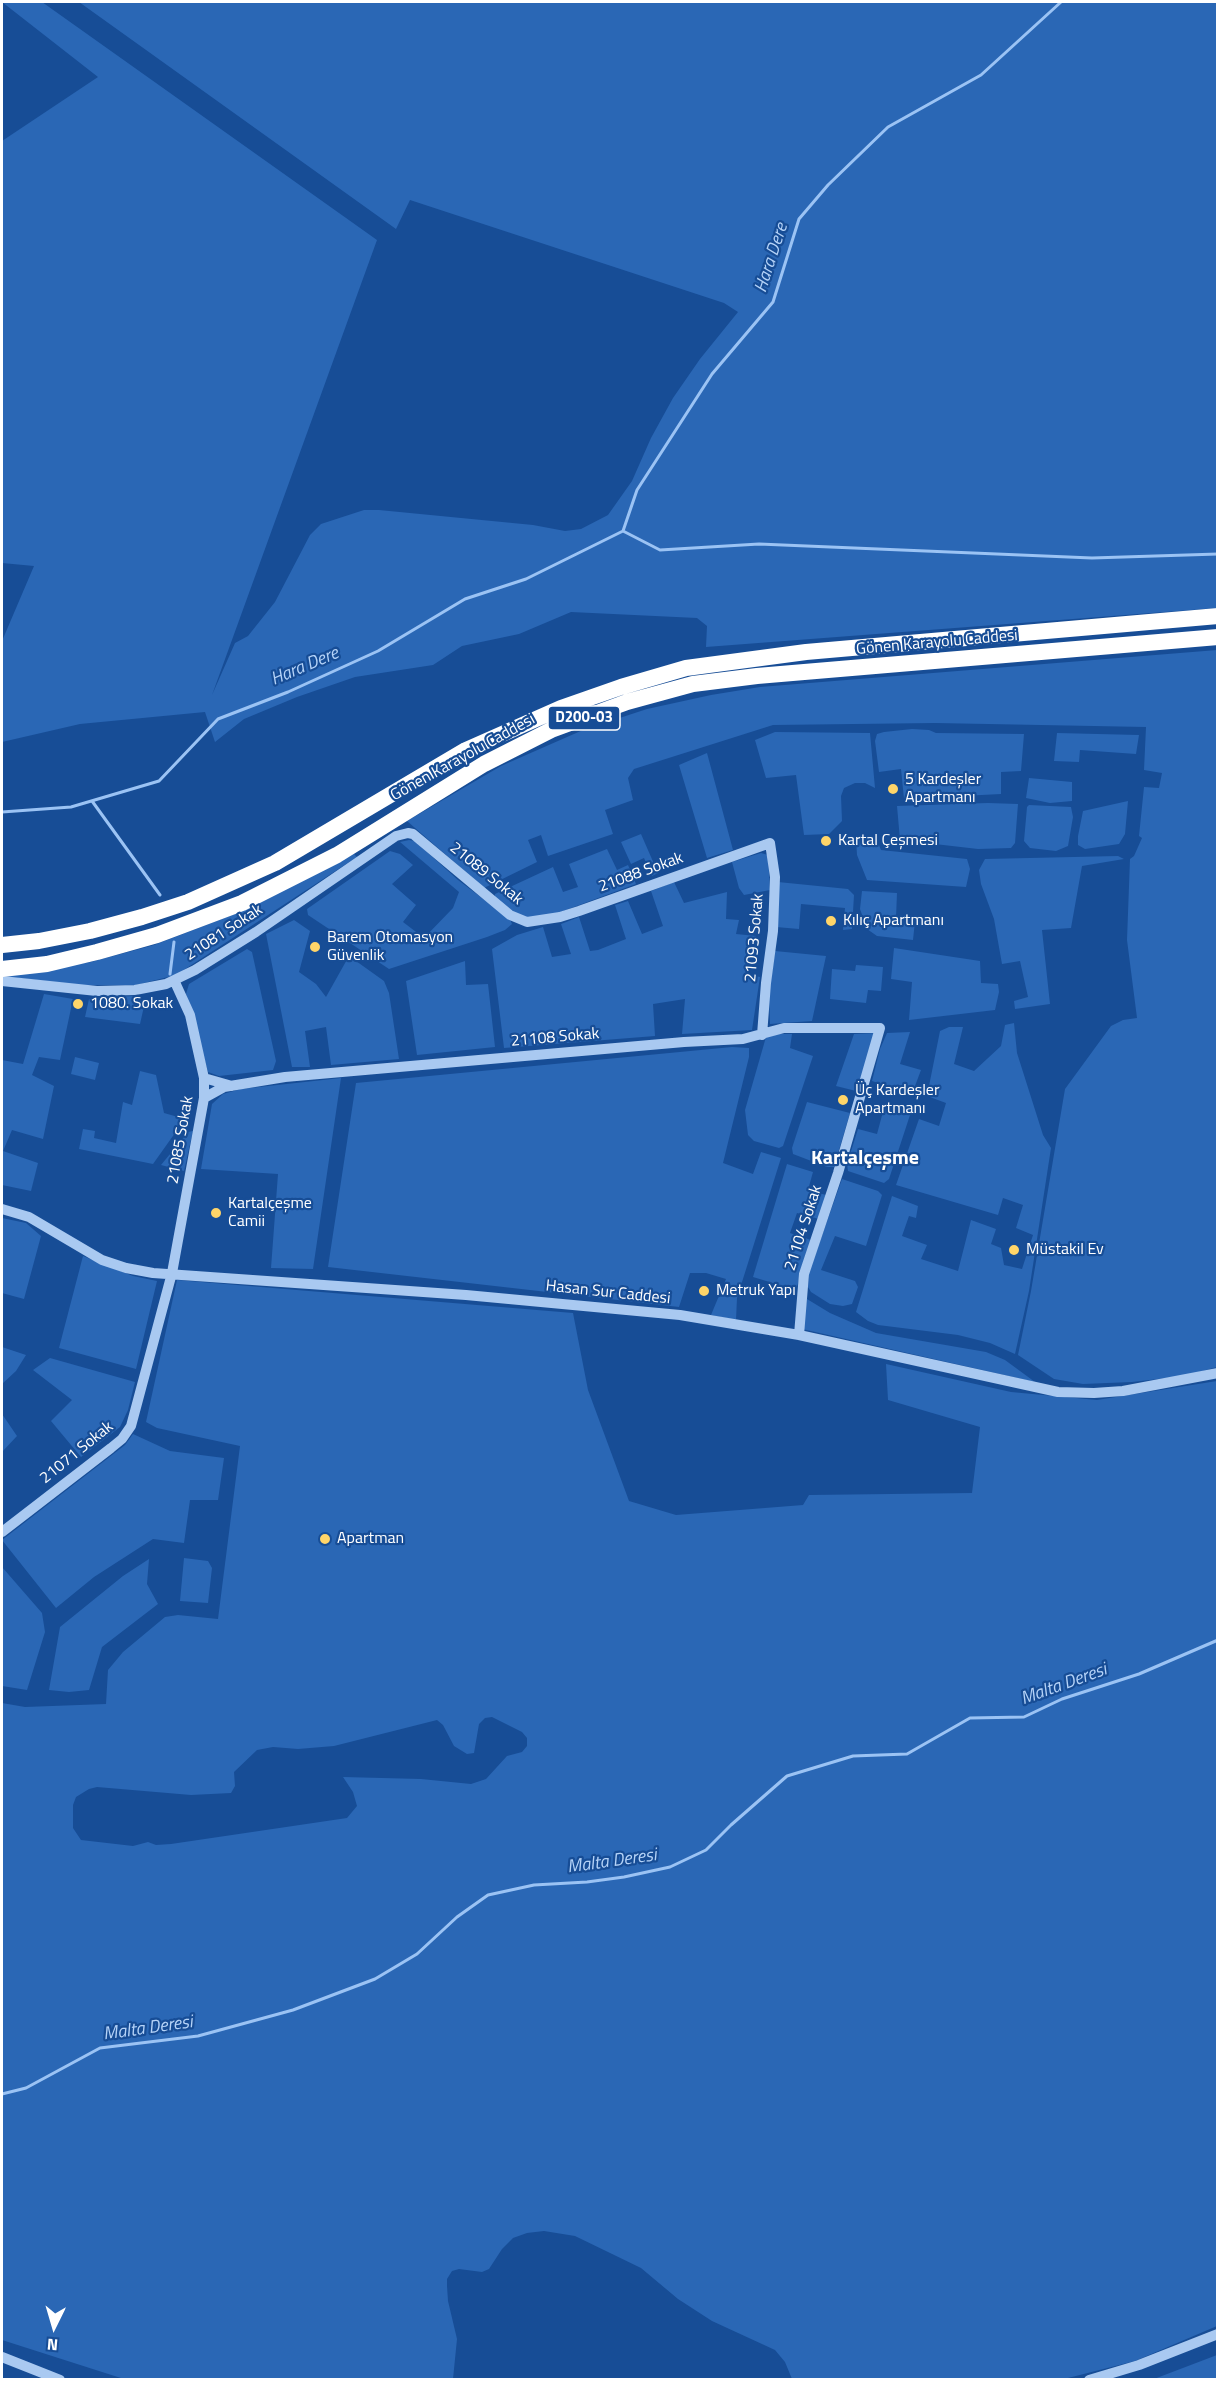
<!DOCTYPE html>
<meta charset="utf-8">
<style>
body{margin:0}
#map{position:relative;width:1219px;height:2381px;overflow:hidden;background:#174d96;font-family:"Titillium Web",sans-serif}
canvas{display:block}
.frame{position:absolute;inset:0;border:3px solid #fff;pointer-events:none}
.north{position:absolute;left:24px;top:2297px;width:60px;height:60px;-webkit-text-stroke:4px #174d96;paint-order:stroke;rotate:185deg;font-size:16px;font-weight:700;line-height:24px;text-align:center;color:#fff}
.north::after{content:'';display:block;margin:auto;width:21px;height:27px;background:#fff;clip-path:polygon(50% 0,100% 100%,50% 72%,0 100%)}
</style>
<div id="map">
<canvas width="1219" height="2381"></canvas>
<div class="frame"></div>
<div class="north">N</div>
</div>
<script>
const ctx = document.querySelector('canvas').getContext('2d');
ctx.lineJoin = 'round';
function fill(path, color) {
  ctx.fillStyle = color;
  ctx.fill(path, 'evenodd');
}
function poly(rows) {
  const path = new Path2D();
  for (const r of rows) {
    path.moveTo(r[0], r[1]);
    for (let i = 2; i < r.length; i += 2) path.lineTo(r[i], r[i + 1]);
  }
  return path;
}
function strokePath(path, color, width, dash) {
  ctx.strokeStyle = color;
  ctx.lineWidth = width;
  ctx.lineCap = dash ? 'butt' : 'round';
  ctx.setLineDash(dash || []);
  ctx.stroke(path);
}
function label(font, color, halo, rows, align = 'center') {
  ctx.font = font + ' "Titillium Web",sans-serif';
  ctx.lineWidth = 4.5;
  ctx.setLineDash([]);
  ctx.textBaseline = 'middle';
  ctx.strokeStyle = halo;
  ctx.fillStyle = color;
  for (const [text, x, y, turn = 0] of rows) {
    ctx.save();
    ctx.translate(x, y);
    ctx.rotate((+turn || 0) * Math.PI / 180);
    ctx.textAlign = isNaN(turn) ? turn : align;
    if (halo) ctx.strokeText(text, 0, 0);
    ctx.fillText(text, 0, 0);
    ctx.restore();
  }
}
const green = poly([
 [2,2,42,2,377,240,212,695,235,643,248,636,275,602,310,535,321,524,364,510,379,510,533,525,565,531,581,529,608,515,632,481,651,438,673,398,700,359,738,312,724,303,410,200,396,229,79,2,1217,2,1217,608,706,647,707,626,697,618,571,612,519,634,462,646,433,665,355,677,297,697,244,719,215,742,205,712,80,724,2,742,2,641,34,566,2,563,2,141,98,77],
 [1217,650,1217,1367,1184,1376,1132,1382,1083,1384,1054,1379,1018,1355,1031,1291,1065,1089,1111,1026,1123,1020,1137,1018,1127,940,1130,859,1134,856,1142,838,1139,836,1144,787,1159,788,1162,773,1144,770,1146,727,935,723,773,725,634,769,628,778,633,800,605,810,613,834,548,856,541,835,528,840,537,862,484,888,407,821,501,766,583,730,647,709,711,695,760,687],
 [912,729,929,730,936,733,1024,734,1021,771,1001,772,1001,794,904,799,901,769,879,772,875,741,877,734,884,732],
 [775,732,870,733,875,788,865,783,855,783,844,788,841,796,842,821,829,834,804,835,796,775,766,778,755,740],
 [1057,733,1139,735,1136,754,1080,750,1079,762,1054,761],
 [707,753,733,850,707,858,679,765],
 [1029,778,1072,782,1072,801,1050,803,1026,798],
 [1128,801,1125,834,1119,844,1085,849,1078,845,1078,836,1083,811],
 [988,803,1018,804,1015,843,1011,848,978,849,900,840,897,806],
 [1029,805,1071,807,1073,817,1068,846,1056,851,1030,848,1024,841,1027,807],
 [641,834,658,873,652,876,644,858,631,864,621,842],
 [875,836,881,850,967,859,970,869,966,887,867,880,857,855,856,839],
 [409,840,415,841,458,880,510,919,512,924,505,930,487,937,389,969,308,915,307,909,390,851,400,854,413,865,392,884,416,905,403,922,424,938,453,908,459,892,400,842],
 [607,849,617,870,628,865,636,884,547,917,532,919,519,915,495,899,495,894,553,867,563,892,578,887,569,864],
 [761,853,768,855,770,890,744,895,739,888,732,862],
 [354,854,357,857,176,975,136,985,79,985,2,976,91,962,154,945,243,911],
 [1118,856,1124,859,1082,866,1071,928,1042,930,1050,1004,1015,1009,1014,1001,1028,997,1020,961,1002,964,994,919,981,884,979,870,985,859],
 [674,882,684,903,727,892,726,919,739,920,736,934,756,936,746,974,760,977,752,1030,682,1034,685,999,653,1004,655,1036,504,1048,492,949,517,935,543,927,552,957,571,954,561,924,579,917,590,951,598,950,626,939,615,905,628,901,642,934,663,926,651,891],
 [778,882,848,889,854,895,852,929,843,930,845,908,801,904,799,929,776,927],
 [862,891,897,893,896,918,915,921,913,940,877,936,867,929,860,909],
 [294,920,310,931,299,972,316,984,326,997,349,956,384,981,389,993,399,1059,331,1065,326,1027,305,1031,310,1067,292,1067,266,934],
 [894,948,980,961,981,983,998,984,999,992,995,1010,909,1020,912,982,891,979],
 [247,949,252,952,276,1061,273,1070,219,1076,208,1072,186,994,189,984],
 [775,951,826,956,812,1021,770,1024,769,993],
 [465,961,466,985,488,984,495,1047,417,1055,406,981],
 [856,965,883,967,881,991,868,990,866,1003,830,999,832,969,855,971],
 [44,994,73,999,60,1060,39,1057,32,1075,54,1086,43,1139,12,1130,3,1151,38,1163,31,1191,2,1185,2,1060,23,1064],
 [134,996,145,1002,140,1024,85,1017,89,999,93,998],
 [1014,1023,1017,1053,1043,1135,1051,1148,1029,1291,1015,1354,990,1343,958,1335,878,1325,868,1321,856,1312,892,1196,918,1206,916,1218,909,1216,902,1236,927,1245,921,1259,958,1271,971,1220,996,1229,991,1244,1001,1248,1004,1265,1022,1269,1033,1235,1016,1228,1023,1205,1003,1198,998,1215,896,1185,919,1119,939,1126,946,1103,927,1096,940,1031,949,1027,963,1027,954,1064,974,1071,1001,1046,1005,1025],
 [910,1032,900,1064,921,1070,912,1094,872,1081,880,1049,887,1033],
 [876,1033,856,1091,836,1086,854,1034],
 [778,1034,792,1034,790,1048,813,1056,783,1146,779,1148,754,1141,748,1135,745,1110,766,1037],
 [732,1047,749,1048,749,1057,723,1163,753,1174,761,1152,781,1158,737,1298,736,1320,711,1315,726,1279,706,1273,690,1273,679,1307,328,1267,356,1083],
 [75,1057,99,1063,95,1080,71,1074],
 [140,1071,156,1075,164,1113,185,1119,153,1164,79,1149,83,1129,95,1131,94,1138,116,1143,123,1102,132,1105],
 [341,1078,313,1269,271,1268,278,1174,201,1169,212,1104,223,1094,241,1089],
 [807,1102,850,1113,834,1167,827,1167,793,1154,792,1148],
 [884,1108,910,1115,889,1179,884,1183,848,1171,847,1164,858,1129,877,1134],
 [193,1131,184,1171,161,1165,188,1132],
 [787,1164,813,1172,808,1190,826,1195,819,1219,797,1213,790,1233,811,1240,796,1290,753,1277],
 [842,1179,878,1191,882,1195,866,1246,835,1236,821,1270,855,1281,858,1287,852,1304,843,1306,830,1304,811,1292,808,1287,809,1272],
 [2,1218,26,1223,41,1236,24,1299,2,1293],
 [83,1256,133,1276,157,1281,136,1369,59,1348],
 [177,1280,573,1313,588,1390,629,1501,676,1515,803,1505,809,1495,972,1493,980,1427,888,1400,886,1364,1011,1392,1097,1400,1217,1381,1217,2326,1135,2361,1064,2379,792,2379,785,2362,775,2350,712,2321,678,2299,641,2268,575,2236,544,2231,527,2233,513,2238,502,2249,489,2269,482,2272,459,2269,452,2271,447,2279,447,2286,448,2301,457,2339,453,2379,226,2378,124,2379,2,2340,2,1703,25,1707,106,1704,108,1670,123,1652,165,1617,178,1615,218,1619,240,1446,157,1428,146,1422],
 [492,1717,522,1732,527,1738,527,1746,522,1752,507,1756,486,1779,471,1784,421,1779,343,1777,353,1792,357,1806,347,1818,171,1844,156,1845,148,1842,133,1846,81,1840,73,1828,73,1805,76,1797,89,1789,97,1787,191,1795,231,1793,235,1786,234,1772,257,1750,273,1747,298,1749,334,1746,437,1720,443,1725,454,1746,467,1754,474,1753,479,1724,485,1718],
 [807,1299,830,1313,876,1333,986,1352,1005,1360,1035,1382,802,1329],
 [2,1347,26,1355,16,1371,2,1384],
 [50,1358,135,1382,128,1410,120,1427,81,1457,51,1421,72,1400,33,1370],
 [2,1414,17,1436,2,1452],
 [133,1434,170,1451,224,1458,218,1500,190,1500,184,1543,153,1539,94,1577,56,1608,2,1540,125,1445],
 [184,1558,208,1561,212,1568,208,1603,180,1601],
 [149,1559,147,1584,158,1604,102,1647,89,1690,69,1692,49,1690,60,1627,123,1576],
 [2,1567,42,1613,45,1632,27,1690,2,1686],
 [1217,2355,1217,2379,1154,2379]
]);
const stream = poly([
 [623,531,660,550,759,544,1092,558,1218,554],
 [92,801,160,895],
 [2,812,71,807,159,781,218,719,288,692,378,651,465,599,526,579,623,531,637,490,712,374,773,302,799,219,828,185,888,127,981,75,1061,2],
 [170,974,174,942],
 [2,2094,26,2088,100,2048,198,2036,293,2010,375,1979,417,1954,457,1917,488,1895,534,1885,587,1882,624,1877,670,1867,706,1850,731,1825,787,1776,853,1756,907,1754,970,1718,1024,1717,1062,1699,1139,1674,1218,1640]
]);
const minor = poly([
 [2,981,97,991,135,990,166,984,195,970,256,932,396,836,408,833,413,834,510,915,527,922,560,917,579,911,770,843,775,877,773,931,766,983,762,1035],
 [204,1078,232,1086],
 [204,1098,224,1087,285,1077,684,1042,743,1039,784,1028,880,1028,838,1173,804,1274,799,1335],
 [2,1209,29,1217,102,1260,126,1268,153,1273,466,1295,680,1315,799,1335,1058,1392,1094,1393,1123,1391,1218,1373],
 [2,1532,111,1448,122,1439,131,1426,172,1273,204,1098,204,1078,190,1015,174,980],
 [2,2357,60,2380],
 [1089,2380,1139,2365,1218,2334]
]);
const highway = poly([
 [2,945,39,941,90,931,142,917,188,902,275,863,466,750,561,708,621,687,686,668,806,652,1218,616],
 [2,969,47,964,97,952,157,935,242,903,337,855,484,764,551,730,627,702,693,684,757,676,1218,637]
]);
const markers = [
 [893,789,6,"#ffd569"],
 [826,841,6,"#ffd569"],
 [831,921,6,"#ffd569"],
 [315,947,6,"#ffd569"],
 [78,1004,6,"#ffd569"],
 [843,1100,6,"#ffd569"],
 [216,1213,6,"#ffd569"],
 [1014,1250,6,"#ffd569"],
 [704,1291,6,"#ffd569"],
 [325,1539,6,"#ffd569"]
];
const shields = [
 [584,718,72]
];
const shieldNames = [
 ["D200-03",584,718]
];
const streetNames = [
 ["Gönen Karayolu Caddesi",937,643,-5],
 ["Gönen Karayolu Caddesi",463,758,-29],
 ["21088 Sokak",641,873,-20],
 ["21089 Sokak",486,874,39],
 ["21081 Sokak",224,933,-33],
 ["21093 Sokak",755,938,-85],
 ["21108 Sokak",555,1038,-5],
 ["21085 Sokak",181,1140,-80],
 ["21104 Sokak",804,1228,-72],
 ["Hasan Sur Caddesi",608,1293,6],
 ["21071 Sokak",77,1453,-39]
];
const poiNames = [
 ["5 Kardeşler",905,780],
 ["Apartmanı",905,798],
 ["Kartal Çeşmesi",838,841],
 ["Kılıç Apartmanı",843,921],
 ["Barem Otomasyon",327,938],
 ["Güvenlik",327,956],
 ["1080. Sokak",90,1004],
 ["Üç Kardeşler",855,1091],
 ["Apartmanı",855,1109],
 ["Kartalçeşme",228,1204],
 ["Camii",228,1222],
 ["Müstakil Ev",1026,1250],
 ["Metruk Yapı",716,1291],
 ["Apartman",337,1539]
];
const waterNames = [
 ["Hara Dere",772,258,-72],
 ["Hara Dere",305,667,-23],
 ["Malta Deresi",1064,1685,-20],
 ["Malta Deresi",612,1862,-8],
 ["Malta Deresi",148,2029,-8]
];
const quarterNames = [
 ["Kartalçeşme",865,1159]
];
fill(green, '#2a67b5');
strokePath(stream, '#9bc3f4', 3);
strokePath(minor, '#a9c9f1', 10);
strokePath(highway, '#fff', 16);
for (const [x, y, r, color] of markers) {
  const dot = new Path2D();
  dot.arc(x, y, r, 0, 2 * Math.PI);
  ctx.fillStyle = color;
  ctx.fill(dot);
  strokePath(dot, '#174d96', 2);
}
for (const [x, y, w] of shields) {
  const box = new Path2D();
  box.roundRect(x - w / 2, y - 12, w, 24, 4.5);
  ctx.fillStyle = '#174d96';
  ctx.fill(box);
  strokePath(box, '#fff', 1.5);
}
label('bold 15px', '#fff', null, shieldNames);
label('16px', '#fff', '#174d96', streetNames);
label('16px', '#fff', '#174d96', poiNames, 'left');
label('italic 18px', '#b5d3f8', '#174d96', waterNames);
label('bold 20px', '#fff', '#174d96', quarterNames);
</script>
